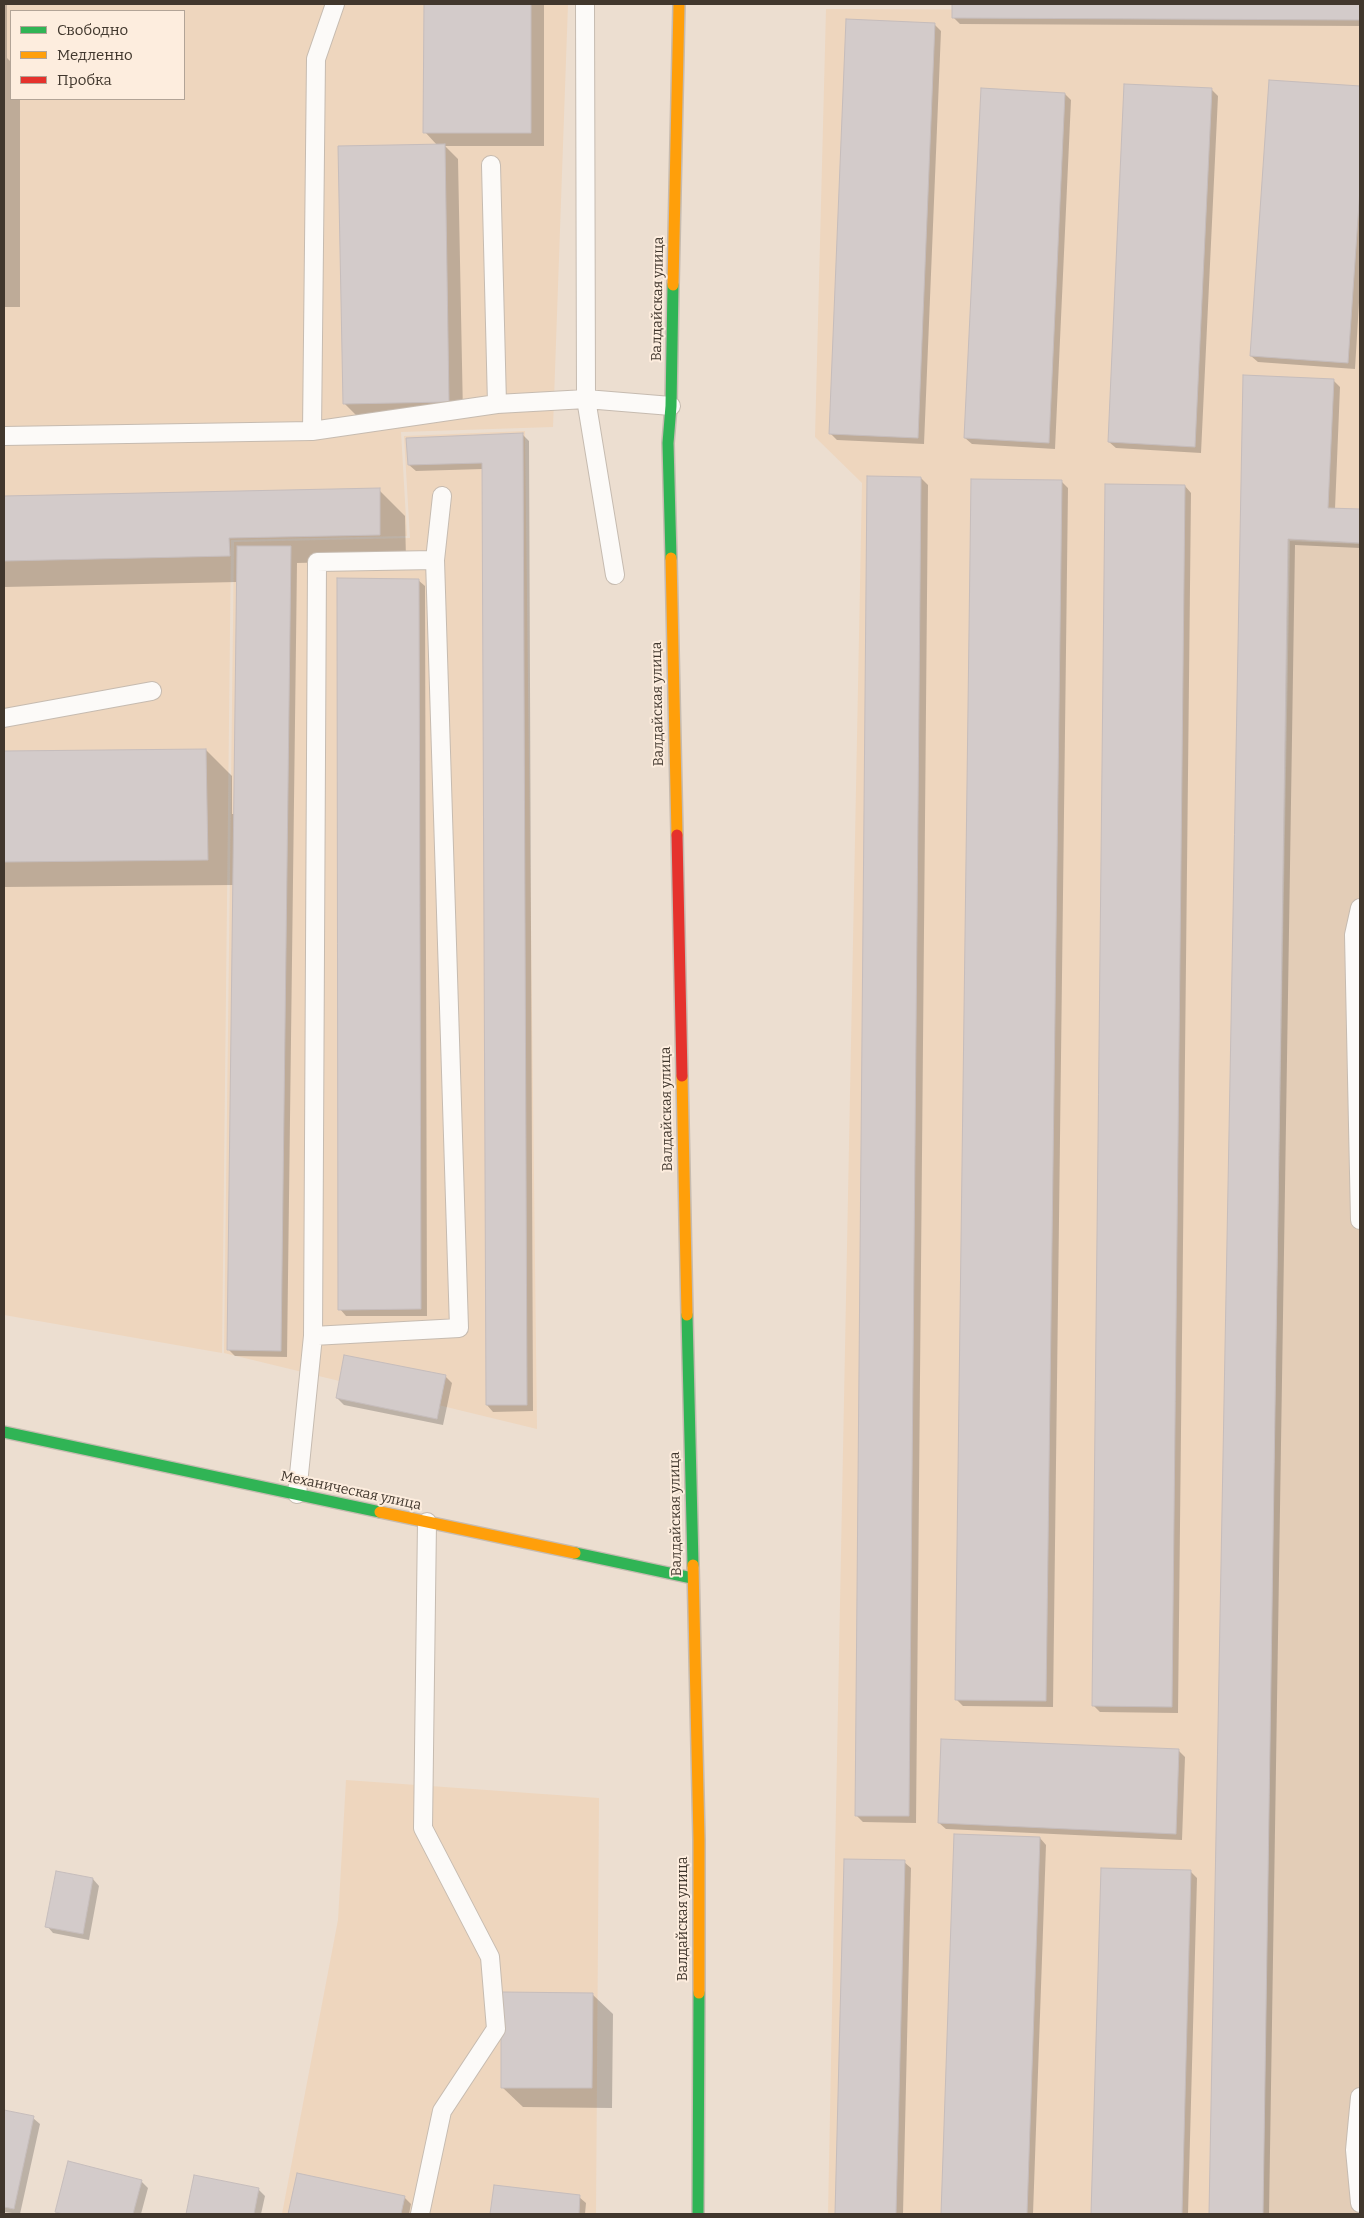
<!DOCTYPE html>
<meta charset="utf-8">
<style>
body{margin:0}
#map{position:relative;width:1364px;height:2218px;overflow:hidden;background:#ecded0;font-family:Bitter,serif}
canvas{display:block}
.frame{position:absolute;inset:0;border:5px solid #41372d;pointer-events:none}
.legend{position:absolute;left:10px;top:10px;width:175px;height:90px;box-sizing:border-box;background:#fdedde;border:1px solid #b2a497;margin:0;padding:6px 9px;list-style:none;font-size:15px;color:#41372d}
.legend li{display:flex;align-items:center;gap:10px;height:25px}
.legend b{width:25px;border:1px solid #b2a497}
</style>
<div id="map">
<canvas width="1364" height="2218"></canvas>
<div class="frame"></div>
<ul class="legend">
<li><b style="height:6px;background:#30b455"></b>Свободно</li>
<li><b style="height:6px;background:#ff9f0a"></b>Медленно</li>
<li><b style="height:6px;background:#e5322d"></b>Пробка</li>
</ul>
</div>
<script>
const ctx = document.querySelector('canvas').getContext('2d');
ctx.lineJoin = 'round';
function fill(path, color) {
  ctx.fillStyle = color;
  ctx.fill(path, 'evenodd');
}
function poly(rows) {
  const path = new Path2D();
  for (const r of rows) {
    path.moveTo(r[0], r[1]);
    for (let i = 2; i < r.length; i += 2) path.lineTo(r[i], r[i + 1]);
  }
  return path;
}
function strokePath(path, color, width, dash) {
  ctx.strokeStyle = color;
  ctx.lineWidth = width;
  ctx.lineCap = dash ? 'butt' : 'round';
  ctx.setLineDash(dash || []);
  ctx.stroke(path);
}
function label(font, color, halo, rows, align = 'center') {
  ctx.font = font + ' Bitter,serif';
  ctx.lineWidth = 4;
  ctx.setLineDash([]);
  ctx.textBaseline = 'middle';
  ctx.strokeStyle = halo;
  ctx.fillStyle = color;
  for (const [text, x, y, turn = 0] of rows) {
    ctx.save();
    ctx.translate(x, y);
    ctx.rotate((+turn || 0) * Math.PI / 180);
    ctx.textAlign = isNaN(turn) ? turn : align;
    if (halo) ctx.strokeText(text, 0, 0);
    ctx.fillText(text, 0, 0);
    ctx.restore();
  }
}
const built = poly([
 [4,4,568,4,553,427,401,432,407,536,231,540,222,1353,4,1315],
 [11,11,184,11,184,99,11,99],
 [826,9,1360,11,1360,543,1288,540,1263,2214,828,2214,862,483,815,437],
 [525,431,537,1429,224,1353,234,542,410,538,404,436],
 [346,1780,599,1798,596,2214,282,2214,338,1920]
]);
const green = poly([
 [1290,541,1360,544,1360,2214,1261,2214]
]);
const shadow = poly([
 [4,4,7,4,7,58,11,62,11,99,20,99,20,307,4,307],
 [425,4,544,4,544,146,445,146,458,159,463,415,358,417,344,403,437,145,425,132],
 [953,4,1360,4,1360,26,960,24,953,17],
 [934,24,941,31,924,444,837,440,830,433],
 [1270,81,1360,88,1360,286,1355,369,1258,362,1251,356],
 [1211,89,1218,96,1201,453,1116,448,1109,442],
 [1065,94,1071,100,1055,449,972,444,965,438],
 [1244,377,1333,380,1340,387,1335,509,1360,511,1360,548,1295,545,1269,2214,1210,2214],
 [522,434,529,441,533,1411,493,1412,487,1405,483,469,416,471,409,465],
 [921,478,928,485,916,1823,863,1822,856,1815],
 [1062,482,1068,488,1053,1707,963,1706,956,1699],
 [1185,486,1191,493,1178,1713,1100,1712,1093,1705],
 [379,490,405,516,406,560,297,563,287,1357,235,1356,228,1349,234,885,4,887,4,753,206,750,232,776,232,814,235,814,237,582,4,587,4,497],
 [418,580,425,586,427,1316,346,1316,340,1309],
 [445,1376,452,1383,443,1425,344,1405,337,1398],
 [1179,1751,1185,1757,1182,1840,946,1829,939,1823],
 [955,1835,1040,1838,1046,1845,1033,2214,942,2214],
 [845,1860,904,1862,911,1868,903,2214,837,2214],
 [1102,1869,1191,1872,1197,1878,1188,2214,1093,2214],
 [57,1873,93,1879,99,1886,89,1940,53,1933,47,1926],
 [592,1994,613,2014,612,2108,523,2107,502,2087],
 [4,2111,33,2118,40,2124,20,2214,4,2212],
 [298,2175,404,2197,411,2204,409,2214,290,2214],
 [195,2176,258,2189,265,2196,261,2214,187,2214],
 [141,2181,148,2188,141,2214,59,2214,57,2212],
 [495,2187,579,2197,586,2203,585,2214,491,2214]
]);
const building = poly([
 [424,4,531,4,531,133,423,133,424,4],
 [952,4,1360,4,1360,20,952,18,952,4],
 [846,19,935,23,918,438,829,434,846,19],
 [1269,80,1360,86,1360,189,1348,363,1250,356,1269,80],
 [1124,84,1212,88,1195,447,1108,442,1124,84],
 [981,88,1065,93,1049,443,964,438,981,88],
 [445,144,449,402,343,404,338,146,445,144],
 [1243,375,1334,379,1328,508,1360,509,1360,543,1288,539,1263,2214,1209,2214,1243,375],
 [523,433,527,1405,486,1405,482,463,408,465,406,438,523,433],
 [867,476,921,477,909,1816,855,1816,867,476],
 [971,479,1062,480,1046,1701,955,1700,971,479],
 [1105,484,1185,485,1172,1707,1092,1706,1105,484],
 [380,488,380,535,229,538,230,556,4,561,4,496,380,488],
 [237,546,291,546,281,1351,227,1350,237,546],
 [337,578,419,579,421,1309,338,1310,337,578],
 [206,749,208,860,4,862,4,751,206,749],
 [344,1355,446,1375,437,1419,336,1398,344,1355],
 [941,1739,1179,1749,1176,1834,938,1823,941,1739],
 [954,1834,1040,1837,1027,2214,941,2214,954,1834],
 [844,1859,905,1860,896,2214,835,2214,844,1859],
 [1101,1868,1191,1870,1182,2214,1091,2214,1101,1868],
 [56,1871,93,1878,83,1934,45,1927,56,1871],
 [501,1992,593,1993,592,2088,501,2088,501,1992],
 [4,2110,34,2116,14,2209,4,2207,4,2110],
 [68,2161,142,2180,133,2214,63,2214,55,2212,68,2161],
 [297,2173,405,2196,401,2214,288,2214,297,2173],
 [194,2175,259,2188,254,2214,186,2214,194,2175],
 [494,2185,580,2195,579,2214,490,2214,494,2185]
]);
const lane = poly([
 [585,4,586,399,615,575],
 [491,165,497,404],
 [312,431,316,59,335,4],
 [4,436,312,431,497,404,586,399,671,406],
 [435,560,442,496],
 [4,718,152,691],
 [1360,908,1354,935,1360,1220],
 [297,1494,313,1336,317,562,435,560,459,1328,313,1336],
 [1360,2097,1355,2150,1360,2203],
 [420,2214,442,2111,496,2029,490,1957,423,1828,427,1522]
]);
const fast = poly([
 [671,558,668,443,671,406,673,285],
 [687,1315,693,1565],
 [4,1432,380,1512],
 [575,1553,692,1578],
 [698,2214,699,1993]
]);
const slow = poly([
 [673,285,679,4],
 [671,558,677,835],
 [682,1076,687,1315],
 [380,1512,575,1553],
 [693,1565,699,1840,699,1993]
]);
const jam = poly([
 [677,835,682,1076]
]);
const streetNames = [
 ["Валдайская улица",658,299,-89],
 ["Валдайская улица",658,704,-91],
 ["Валдайская улица",667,1109,-91],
 ["Механическая улица",351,1491,12],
 ["Валдайская улица",676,1514,-91],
 ["Валдайская улица",683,1919,-90]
];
fill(built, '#eed6be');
fill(green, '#e3cdb7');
fill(shadow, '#0003');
fill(building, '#d3cbca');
strokePath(building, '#c6bdbc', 1);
strokePath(lane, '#c6bbb0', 20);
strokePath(fast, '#c6bbb0', 14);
strokePath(slow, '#c6bbb0', 14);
strokePath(jam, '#c6bbb0', 14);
strokePath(lane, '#fcfaf8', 18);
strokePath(fast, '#30b455', 11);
strokePath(slow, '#ff9f0a', 11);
strokePath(jam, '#e5322d', 11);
label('14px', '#41372d', '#fdedde', streetNames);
</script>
